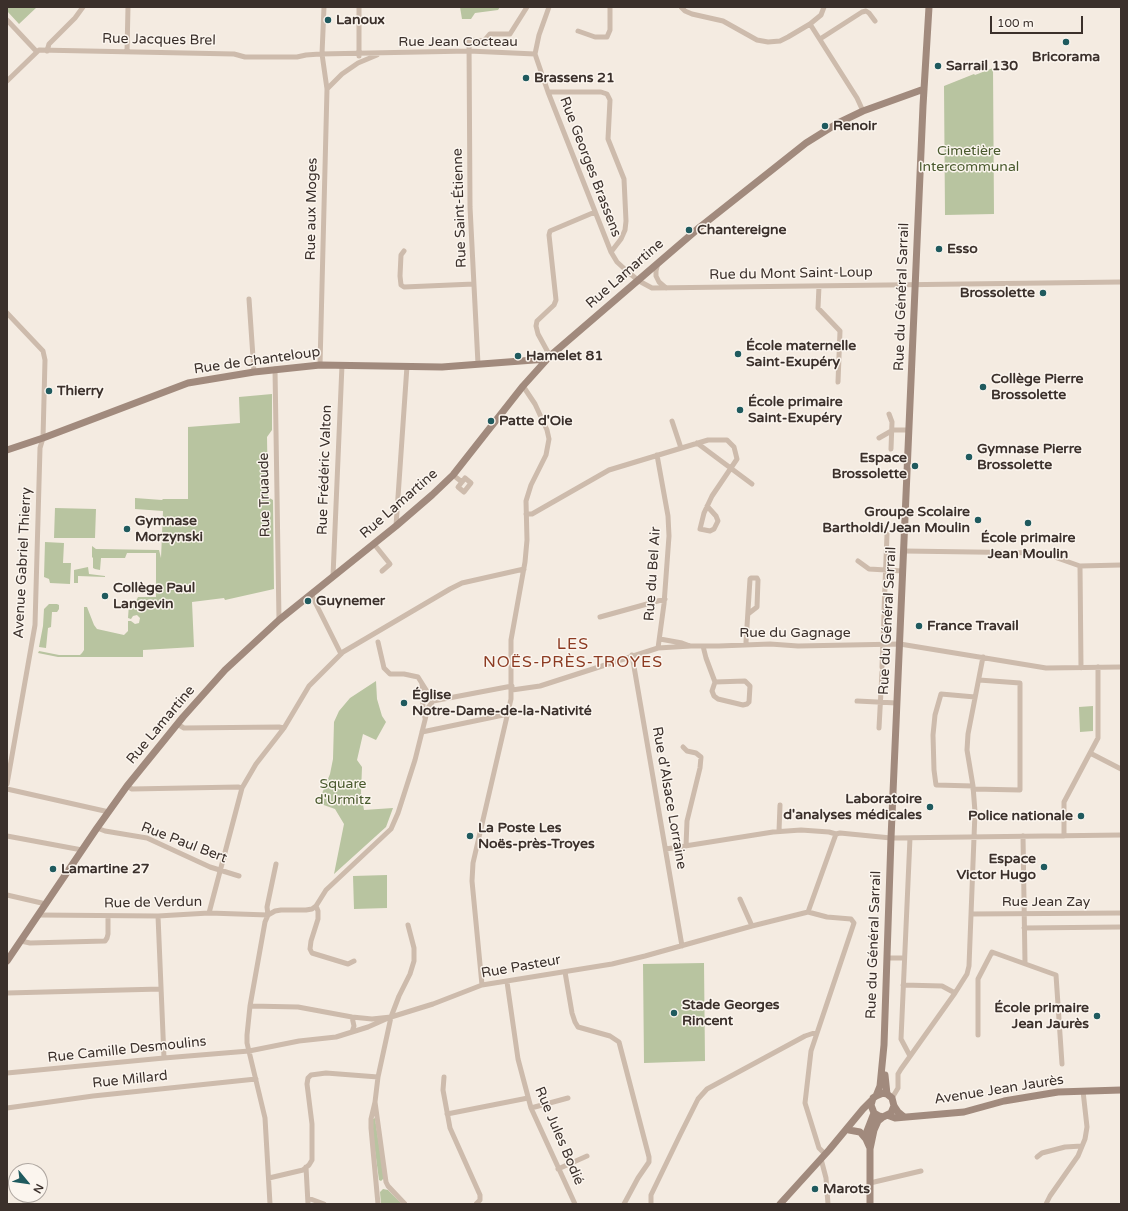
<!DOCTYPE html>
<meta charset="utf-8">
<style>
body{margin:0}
#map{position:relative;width:1128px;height:1211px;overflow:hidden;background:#f4ebe1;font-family:"Varela Round",sans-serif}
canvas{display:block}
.frame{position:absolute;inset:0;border:8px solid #3b302b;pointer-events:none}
.north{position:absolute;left:8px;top:1163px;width:40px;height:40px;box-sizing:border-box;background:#fbf5ee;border:1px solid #aea6a0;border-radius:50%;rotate:119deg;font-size:11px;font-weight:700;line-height:16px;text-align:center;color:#3b302b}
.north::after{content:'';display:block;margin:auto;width:14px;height:18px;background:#1f5a5e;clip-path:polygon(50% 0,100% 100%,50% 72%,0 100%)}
.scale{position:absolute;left:990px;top:16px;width:93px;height:18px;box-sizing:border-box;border:2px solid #3b302b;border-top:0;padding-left:5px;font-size:12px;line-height:14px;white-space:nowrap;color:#3b302b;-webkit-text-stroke:3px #fbf5ee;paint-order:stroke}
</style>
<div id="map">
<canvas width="1128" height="1211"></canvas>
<div class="frame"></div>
<div class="north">N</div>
<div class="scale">100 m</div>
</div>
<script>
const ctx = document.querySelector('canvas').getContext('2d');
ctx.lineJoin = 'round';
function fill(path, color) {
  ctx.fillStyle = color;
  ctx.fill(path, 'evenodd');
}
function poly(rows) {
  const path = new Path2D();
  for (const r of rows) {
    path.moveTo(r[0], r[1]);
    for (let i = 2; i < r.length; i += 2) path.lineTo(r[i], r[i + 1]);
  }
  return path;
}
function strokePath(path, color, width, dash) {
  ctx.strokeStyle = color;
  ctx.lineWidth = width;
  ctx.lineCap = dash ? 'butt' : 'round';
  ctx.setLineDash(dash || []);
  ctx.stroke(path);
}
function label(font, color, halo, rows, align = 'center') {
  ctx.font = font + ' "Varela Round",sans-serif';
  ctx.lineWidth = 3;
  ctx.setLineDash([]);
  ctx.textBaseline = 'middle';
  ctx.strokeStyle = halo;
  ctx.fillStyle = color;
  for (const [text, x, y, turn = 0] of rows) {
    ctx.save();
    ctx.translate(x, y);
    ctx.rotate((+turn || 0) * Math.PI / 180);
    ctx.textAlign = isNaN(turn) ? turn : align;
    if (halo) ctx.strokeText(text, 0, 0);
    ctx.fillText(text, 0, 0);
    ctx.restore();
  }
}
const green = poly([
 [7,7,37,7,19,24,7,11],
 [460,7,500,7,498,10,475,13,471,19,462,19],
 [993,68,994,214,945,215,944,86,974,74,975,75],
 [272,394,272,430,267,437,268,497,273,500,274,589,225,600,224,598,192,602,194,647,143,650,143,657,58,657,38,653,39,651,59,655,80,655,82,653,84,650,84,607,87,607,94,625,97,629,124,635,128,631,128,621,131,621,135,624,139,623,140,618,137,615,133,616,131,619,128,618,129,604,135,603,138,597,156,597,156,553,127,553,125,558,101,558,100,570,95,569,93,568,93,558,92,557,92,546,96,549,159,550,161,558,163,511,135,509,135,498,162,500,163,499,188,499,188,427,240,423,239,397],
 [55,508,96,509,95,538,54,538],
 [45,542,64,543,63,563,71,563,70,584,50,583,49,579,44,577],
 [88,567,89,574,105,576,105,577,78,576,78,583,74,583,74,570],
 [49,604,57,604,59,605,59,609,57,612,52,612,51,627,48,628,46,648,39,647,43,626,44,609],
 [376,681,377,699,382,716,386,722,376,740,363,734,357,760,362,767,361,793,364,810,393,808,386,827,334,874,344,824,335,809,318,803,330,774,333,759,334,722,339,711,350,698],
 [1093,706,1093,731,1080,732,1079,707],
 [387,875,387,908,354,909,353,876],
 [704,963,705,1061,644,1063,643,964],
 [375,1118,384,1178,381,1181,379,1180,373,1136,373,1119],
 [383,1189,388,1190,402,1204,381,1204,380,1192]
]);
const street = poly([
 [549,7,539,35,535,54,548,92,611,252,617,262,628,272,639,281,652,288,1121,282],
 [681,7,685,11,692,14,723,21,757,40,768,42,780,41,788,37,810,24],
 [824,7,821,15,810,24,857,98,863,111],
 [7,20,37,52],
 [578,31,595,37,607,37,610,30,610,7],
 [820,39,862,12,866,11,869,13,875,21],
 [47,51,49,44,75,18,83,7],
 [127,52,128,7],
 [359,56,359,7],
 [7,81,39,50,234,54,245,57,297,57,306,55,320,54,469,51,535,54],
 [327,89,342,74,358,63,377,55],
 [548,92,601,92,607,94,610,100,608,139,624,179,626,221,625,230,621,239,611,252],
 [404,251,401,255,400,276,401,285,404,287,474,284],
 [658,263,656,271,656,276,659,282,666,288],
 [819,286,818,308,840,331,838,382],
 [249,299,254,372],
 [7,313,43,351,45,360,43,438,40,448,35,625,7,784],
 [550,356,538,334,536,326,537,321,554,305,556,300,549,235,550,231,595,212],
 [478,364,470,207,469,40,484,41,490,34,510,34,527,7],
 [320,365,327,89,322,54,324,7],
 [275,369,279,620],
 [889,414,892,422,891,449],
 [672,421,681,448],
 [879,438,893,430,909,430],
 [697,443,752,484],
 [657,455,668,516,669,536,664,604,658,648],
 [453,475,462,482,458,487,464,492,471,483,465,478,462,482],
 [526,514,532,514,609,470,708,440,727,440,734,447,737,459,712,496,704,513,700,529,710,531,714,529,718,521,716,516,707,506],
 [396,526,407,366],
 [374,544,390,564,382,571],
 [904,551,1043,553,1080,566,1121,565],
 [858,561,869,569,903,571],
 [1080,566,1081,668],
 [333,576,342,365],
 [311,594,341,654],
 [884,611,887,534],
 [600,617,665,599],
 [660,639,682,643,690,646],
 [378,642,384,668,390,674,404,674,418,677,433,701],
 [746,645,746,642,750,579,751,578,757,578,758,580,757,607,748,614],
 [703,646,706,658,715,682,712,691,714,696,718,699,743,705,747,704,749,702,750,686,745,681,715,682],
 [632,655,682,946],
 [882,667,884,615],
 [422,684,423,710,425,718],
 [512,690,540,686,658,648,691,646,719,646,770,644,798,646,900,644,1046,668,1121,667],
 [433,701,512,686],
 [857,701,897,703],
 [177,724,184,728,279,727,284,728],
 [879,728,882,672],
 [422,732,508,714],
 [683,747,687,751,696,753,701,757,700,768,687,821,686,846],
 [1090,753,1121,769],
 [127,786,132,789,238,787,242,788],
 [973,786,936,785,934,770,933,735,935,715,941,694,975,697],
 [7,789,109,812],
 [973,789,1020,790,1020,683,979,680],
 [97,828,105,831,147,838,210,867,239,876],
 [779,831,780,805],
 [7,836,82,850],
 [1023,836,1025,963],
 [1064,836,1064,802,1098,738,1098,667],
 [666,849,773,832,801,830,829,832,836,834,840,833,891,838,1121,835],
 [7,895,46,904],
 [740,899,752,926],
 [316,906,318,911,318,919,311,941,310,949,312,953,348,964,354,961],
 [808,912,836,834],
 [209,913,242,788,256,764,284,728,309,686,343,652,450,589,462,583,524,569],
 [971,914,1121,913],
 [38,915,158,916,209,913,268,915,267,907,276,864],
 [158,916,164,1058],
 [1024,928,1121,927],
 [21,941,30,943,105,941,107,938,108,934,108,916],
 [887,958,904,958],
 [565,972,572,1013,575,1022,578,1027,610,1036,619,1042,649,1157,649,1162,638,1178,624,1204],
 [507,982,518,1059,531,1108,575,1204],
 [482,985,472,881,473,863,511,699,511,640,525,562,527,540,526,501,531,485,546,455,549,439,547,430,535,404,523,386],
 [903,985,942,986,955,993],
 [7,993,161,989],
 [250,1006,298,1007,352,1017,372,1019,391,1017,433,1004,482,985,612,964,645,956,752,926,808,912,827,917,851,919,854,923,811,1051,805,1103,819,1148,825,1154],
 [352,1032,354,1026,352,1017],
 [978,1035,978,979,992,952,1056,975,1062,1064],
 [910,1056,901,1039,910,838],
 [7,1073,164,1058,249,1051,299,1041,336,1037,368,1027,386,1019],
 [444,1077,443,1090,450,1128,480,1195,480,1200,476,1204],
 [892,1098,898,1088,898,1074,901,1069,955,993,967,974,969,966,975,812,973,786,967,750,968,734,983,657],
 [375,1102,378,1077,391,1017,399,996,410,974,414,961,414,948,408,925],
 [7,1108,93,1096,256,1079],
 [531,1108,568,1098],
 [447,1114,528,1098],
 [1037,1157,1042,1153,1065,1147,1082,1146],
 [821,1159,826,1178,828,1204],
 [306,1167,308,1204],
 [558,1169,587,1156],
 [269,1178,303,1170,309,1165,312,1160,312,1124,307,1084,308,1078,311,1075,326,1073,378,1077],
 [870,1183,921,1171],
 [308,1198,324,1204],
 [270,1204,265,1118,247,1043,247,1035,250,1006,265,922,268,915,275,911,281,910,306,910,312,909,316,906,326,890,391,829,398,813,415,760,428,708,433,701],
 [378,1204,371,1128,371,1119,375,1102,386,1182,388,1186,405,1204],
 [651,1204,651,1195,680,1135,698,1099,707,1089,805,1036,817,1032],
 [1046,1204,1050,1196,1078,1156,1085,1139,1087,1127,1083,1091]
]);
const secondary = poly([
 [7,450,43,438,188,383,254,372,320,365,442,367,547,359],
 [7,961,97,828,127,786,183,717,225,670,279,620,396,526,432,495,453,475,523,386,550,356,700,227,806,143,838,123,863,111,924,89],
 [885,1075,887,1094],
 [876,1096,880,1086,884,1045,891,838,923,106,929,7],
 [894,1106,891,1113,883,1117,879,1116,874,1113,871,1105,873,1098,876,1096,883,1093,887,1094,892,1098,894,1106,898,1112,904,1117],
 [887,1115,895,1118,964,1112,1004,1101,1058,1092,1121,1090],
 [849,1130,860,1132,866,1139],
 [870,1148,866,1139,867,1131,874,1113],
 [780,1204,829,1150,863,1109,871,1101],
 [870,1204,870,1149,874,1130,878,1121,883,1117]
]);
const markers = [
 [328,20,4,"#1f5a5e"],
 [1066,42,4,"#1f5a5e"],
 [938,66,4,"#1f5a5e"],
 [526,78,4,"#1f5a5e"],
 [825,126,4,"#1f5a5e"],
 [689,230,4,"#1f5a5e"],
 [939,249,4,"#1f5a5e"],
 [1043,293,4,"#1f5a5e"],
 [738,354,4,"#1f5a5e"],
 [518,356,4,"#1f5a5e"],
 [983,387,4,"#1f5a5e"],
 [49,391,4,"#1f5a5e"],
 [740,410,4,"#1f5a5e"],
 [491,421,4,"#1f5a5e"],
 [969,457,4,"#1f5a5e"],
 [915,466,4,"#1f5a5e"],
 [978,520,4,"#1f5a5e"],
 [1028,523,4,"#1f5a5e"],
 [127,529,4,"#1f5a5e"],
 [105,596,4,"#1f5a5e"],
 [308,601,4,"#1f5a5e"],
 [919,626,4,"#1f5a5e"],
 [404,703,4,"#1f5a5e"],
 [930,807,4,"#1f5a5e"],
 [1081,816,4,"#1f5a5e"],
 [470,836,4,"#1f5a5e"],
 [1044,867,4,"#1f5a5e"],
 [53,869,4,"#1f5a5e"],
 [674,1013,4,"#1f5a5e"],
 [1097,1016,4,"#1f5a5e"],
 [815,1189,4,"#1f5a5e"]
];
const poiNames = [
 ["Lanoux",336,20],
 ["Bricorama",1066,57,"center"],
 ["Sarrail 130",946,66],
 ["Brassens 21",534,78],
 ["Renoir",833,126],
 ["Chantereigne",697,230],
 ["Esso",947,249],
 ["Brossolette",1035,293,"right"],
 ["École maternelle",746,346],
 ["Saint-Exupéry",746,362],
 ["Hamelet 81",526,356],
 ["Collège Pierre",991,379],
 ["Brossolette",991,395],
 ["Thierry",57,391],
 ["École primaire",748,402],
 ["Saint-Exupéry",748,418],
 ["Patte d'Oie",499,421],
 ["Gymnase Pierre",977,449],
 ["Brossolette",977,465],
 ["Espace",907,458,"right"],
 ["Brossolette",907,474,"right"],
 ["Groupe Scolaire",970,512,"right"],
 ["Bartholdi/Jean Moulin",970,528,"right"],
 ["Gymnase",135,521],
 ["Morzynski",135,537],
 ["École primaire",1028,538,"center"],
 ["Jean Moulin",1028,554,"center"],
 ["Collège Paul",113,588],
 ["Langevin",113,604],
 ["Guynemer",316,601],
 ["France Travail",927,626],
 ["Église",412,695],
 ["Notre-Dame-de-la-Nativité",412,711],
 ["Laboratoire",922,799,"right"],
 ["d'analyses médicales",922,815,"right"],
 ["Police nationale",1073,816,"right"],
 ["La Poste Les",478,828],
 ["Noës-près-Troyes",478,844],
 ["Espace",1036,859,"right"],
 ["Victor Hugo",1036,875,"right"],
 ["Lamartine 27",61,869],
 ["Stade Georges",682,1005],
 ["Rincent",682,1021],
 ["École primaire",1089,1008,"right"],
 ["Jean Jaurès",1089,1024,"right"],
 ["Marots",823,1189]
];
const streetNames = [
 ["Rue Jacques Brel",159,40,1],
 ["Rue Jean Cocteau",458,42],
 ["Rue Georges Brassens",590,167,69],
 ["Rue Saint-Étienne",460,208,-92],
 ["Rue aux Moges",312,209,-89],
 ["Rue Lamartine",625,274,-41],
 ["Rue du Mont Saint-Loup",791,274,-1],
 ["Rue du Général Sarrail",902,297,-88],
 ["Rue de Chanteloup",257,361,-8],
 ["Rue Frédéric Valton",325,470,-88],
 ["Rue Truaude",265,495,-91],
 ["Rue Lamartine",399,504,-41],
 ["Avenue Gabriel Thierry",23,563,-87],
 ["Rue du Bel Air",653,574,-86],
 ["Rue du Général Sarrail",888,621,-87],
 ["Rue du Gagnage",795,633],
 ["Rue Lamartine",161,725,-50],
 ["Rue d'Alsace Lorraine",669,798,80],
 ["Rue Paul Bert",184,843,21],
 ["Rue Jean Zay",1046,902],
 ["Rue de Verdun",153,903,-1],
 ["Rue du Général Sarrail",874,945,-88],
 ["Rue Pasteur",521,967,-10],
 ["Rue Camille Desmoulins",127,1050,-6],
 ["Rue Millard",130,1080,-6],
 ["Avenue Jean Jaurès",999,1090,-9],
 ["Rue Jules Bodié",559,1136,67]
];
const parkNames = [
 ["Cimetière",969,151],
 ["Intercommunal",969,167],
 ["Square",343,784],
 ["d'Urmitz",343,800]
];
const quarterNames = [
 ["LES",573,645],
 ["NOËS-PRÈS-TROYES",573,663]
];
fill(green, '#b8c4a0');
strokePath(street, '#cdbbac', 5);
strokePath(secondary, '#a18a7d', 7);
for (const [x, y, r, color] of markers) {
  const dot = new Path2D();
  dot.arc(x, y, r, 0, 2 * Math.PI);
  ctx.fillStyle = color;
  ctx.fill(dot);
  strokePath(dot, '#fbf5ee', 1.5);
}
label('bold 14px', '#3b302b', '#fbf5ee', poiNames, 'left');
label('14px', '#3b302b', '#fbf5ee', streetNames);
label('14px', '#4a5a2e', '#fbf5ee', parkNames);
ctx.letterSpacing = '1px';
label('16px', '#8c3b22', '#fbf5ee', quarterNames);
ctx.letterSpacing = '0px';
</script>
